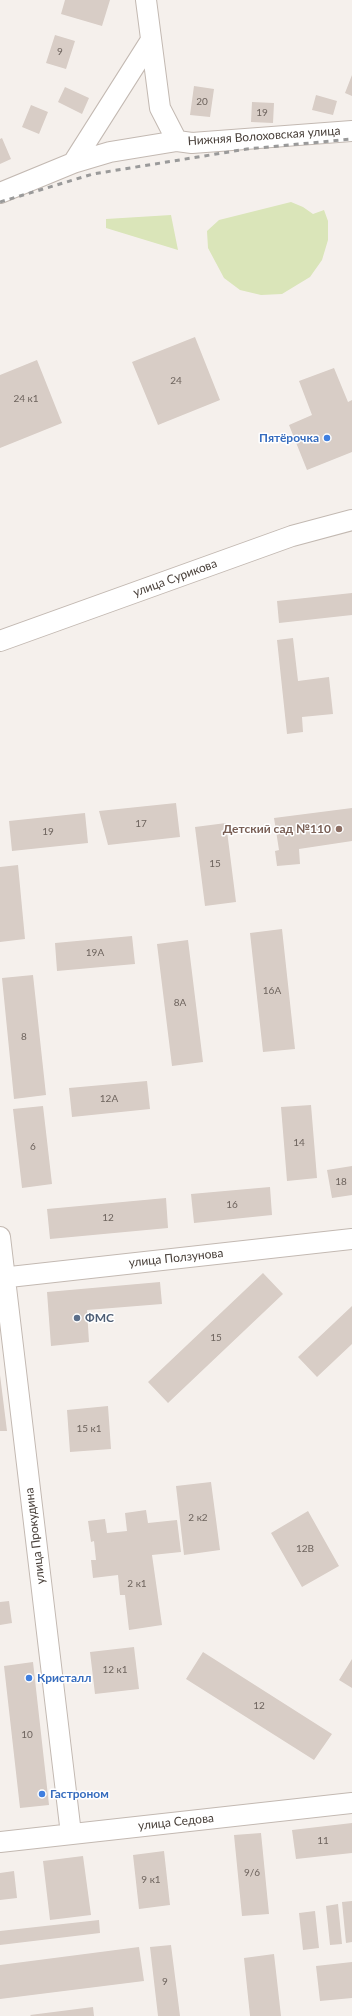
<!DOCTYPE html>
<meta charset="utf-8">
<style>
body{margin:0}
canvas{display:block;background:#f5f0ec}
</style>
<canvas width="352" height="2016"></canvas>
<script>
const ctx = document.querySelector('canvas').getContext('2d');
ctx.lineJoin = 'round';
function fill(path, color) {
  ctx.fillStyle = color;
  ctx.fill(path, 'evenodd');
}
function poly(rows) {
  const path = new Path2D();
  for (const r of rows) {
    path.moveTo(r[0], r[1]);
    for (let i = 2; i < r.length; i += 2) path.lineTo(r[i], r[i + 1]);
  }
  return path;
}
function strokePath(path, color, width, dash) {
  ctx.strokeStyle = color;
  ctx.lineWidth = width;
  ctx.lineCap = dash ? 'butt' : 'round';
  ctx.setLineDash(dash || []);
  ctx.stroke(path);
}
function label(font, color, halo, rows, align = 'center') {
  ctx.font = font + ' Lato,sans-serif';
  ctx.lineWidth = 3;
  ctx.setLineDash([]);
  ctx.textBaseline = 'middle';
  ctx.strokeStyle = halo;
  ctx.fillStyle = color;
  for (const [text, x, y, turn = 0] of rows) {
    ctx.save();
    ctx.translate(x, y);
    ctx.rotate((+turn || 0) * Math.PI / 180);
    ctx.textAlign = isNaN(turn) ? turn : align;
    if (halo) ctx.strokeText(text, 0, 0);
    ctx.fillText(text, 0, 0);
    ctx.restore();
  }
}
const green = poly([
 [291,202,303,207,313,214,324,210,328,221,328,240,322,260,310,277,282,294,261,295,240,290,224,278,208,248,207,231,219,220],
 [171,215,178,250,106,228,106,219]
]);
const building = poly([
 [65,0,110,0,102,26,61,14],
 [55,35,75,41,66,69,46,63],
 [352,75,352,96,345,93],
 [194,86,214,89,210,117,190,115],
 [65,87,89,98,82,114,58,102],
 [316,95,337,101,333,115,312,110],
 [252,102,274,103,273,123,251,122],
 [31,105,48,112,39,134,22,127],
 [2,138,11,159,0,164,0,139],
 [195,337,220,400,158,425,132,362],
 [37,360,62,423,0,448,0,375],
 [334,368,348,402,352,400,352,452,307,470,289,425,312,415,299,381],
 [352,593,352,615,279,623,277,601],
 [293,638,298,681,329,677,333,714,302,717,303,732,287,734,277,640],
 [176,803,180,837,108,845,99,811],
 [352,808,352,841,299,849,300,864,277,866,275,851,279,850,274,818],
 [85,813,88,843,12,851,9,821],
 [226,823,236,902,205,906,195,827],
 [18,865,25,939,0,942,0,867],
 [282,929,295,1049,263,1052,250,933],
 [132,936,135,964,57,971,55,943],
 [188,940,203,1062,172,1066,157,944],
 [33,975,46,1095,14,1099,2,978],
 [147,1081,150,1109,72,1117,69,1088],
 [311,1105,317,1178,287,1181,281,1107],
 [43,1106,52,1184,22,1188,13,1109],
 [352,1166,352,1195,332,1198,327,1170],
 [270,1187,272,1215,194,1223,191,1194],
 [166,1198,168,1228,50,1239,47,1209],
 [263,1273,283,1294,168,1403,148,1382],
 [160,1282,162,1304,87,1310,89,1342,51,1346,47,1292],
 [352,1306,352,1344,317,1377,298,1357],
 [0,1375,7,1431,0,1431],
 [108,1406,111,1449,70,1452,67,1410],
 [211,1482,220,1550,184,1555,176,1486],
 [146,1510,148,1523,177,1520,181,1552,152,1555,162,1625,129,1630,125,1595,120,1595,118,1575,93,1578,91,1560,96,1560,94,1541,91,1542,88,1521,105,1519,107,1533,127,1531,125,1513],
 [308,1511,339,1566,302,1587,271,1533],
 [9,1601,12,1623,0,1625,0,1602],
 [134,1647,139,1689,95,1694,90,1652],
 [203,1652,332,1734,314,1760,186,1679],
 [352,1659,352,1688,339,1680],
 [33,1662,49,1805,20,1808,4,1666],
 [352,1823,352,1853,296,1859,292,1830],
 [261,1833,269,1914,242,1916,234,1835],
 [164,1851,170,1905,139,1909,133,1855],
 [83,1856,91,1915,50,1920,43,1861],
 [14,1871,17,1898,0,1900,0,1873],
 [352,1901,352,1942,346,1943,342,1902],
 [338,1904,342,1944,330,1945,326,1906],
 [315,1911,319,1948,303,1950,299,1913],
 [99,1920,100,1933,0,1945,0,1931],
 [171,1945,180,2016,158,2016,150,1947],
 [139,1947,144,1981,0,1999,0,1965],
 [274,1954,281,2016,250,2016,244,1958],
 [352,1962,352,1998,320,2001,316,1966],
 [93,2007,94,2016,31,2016,30,2015]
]);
const minor = poly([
 [146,0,160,108,177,141],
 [73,163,151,40],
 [0,193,73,163,110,152,177,141,192,143,352,131],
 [0,641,292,536,352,520],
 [0,1237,71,1834],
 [0,1278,352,1239],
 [0,1842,352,1803]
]);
const rail = poly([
 [0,202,93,174,247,149,352,139]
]);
const markers = [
 [327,438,4,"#3f7fe0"],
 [339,829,4,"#8d6e63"],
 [77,1318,4,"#5c6f8a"],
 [29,1678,4,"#3f7fe0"],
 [42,1794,4,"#3f7fe0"]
];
const numberNames = [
 ["9",60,52],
 ["20",202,102],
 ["19",262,113],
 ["24",176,381],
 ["24 к1",26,399],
 ["17",141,824],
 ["19",48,832],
 ["15",215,864],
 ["19А",95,953],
 ["16А",272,991],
 ["8А",180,1003],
 ["8",24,1037],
 ["12А",109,1099],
 ["14",299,1143],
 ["6",33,1147],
 ["18",341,1182],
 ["16",232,1205],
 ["12",108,1218],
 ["15",216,1338],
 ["15 к1",89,1429],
 ["2 к2",198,1518],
 ["12В",305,1549],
 ["2 к1",137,1584],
 ["12 к1",115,1670],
 ["12",259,1706],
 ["10",27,1735],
 ["11",323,1841],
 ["9/6",252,1873],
 ["9 к1",151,1880],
 ["9",165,1982]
];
const streetNames = [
 ["Нижняя Волоховская улица",264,136,-4],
 ["улица Сурикова",175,578,-20],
 ["улица Ползунова",176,1258,-6],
 ["улица Прокудина",35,1536,-97],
 ["улица Седова",176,1822,-6]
];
const shopNames = [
 ["Пятёрочка",319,438,"right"],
 ["Кристалл",37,1678],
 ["Гастроном",50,1794]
];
const educationNames = [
 ["Детский сад №110",331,829]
];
const serviceNames = [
 ["ФМС",85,1318]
];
fill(green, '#dae5b9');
fill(building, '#d8cdc6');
strokePath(minor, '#c3b9b2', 22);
strokePath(minor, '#fff', 20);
strokePath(rail, '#9a9a9a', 3, [5, 5]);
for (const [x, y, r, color] of markers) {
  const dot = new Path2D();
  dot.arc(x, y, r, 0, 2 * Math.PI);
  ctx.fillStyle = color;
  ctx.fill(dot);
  strokePath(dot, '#fff', 1.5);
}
label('10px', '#6d635d', null, numberNames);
label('12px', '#49403a', '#fff', streetNames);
label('bold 12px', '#366cbe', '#fff', shopNames, 'left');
label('bold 12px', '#785e54', '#fff', educationNames, 'right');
label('bold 12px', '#4e5e75', '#fff', serviceNames, 'left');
</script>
